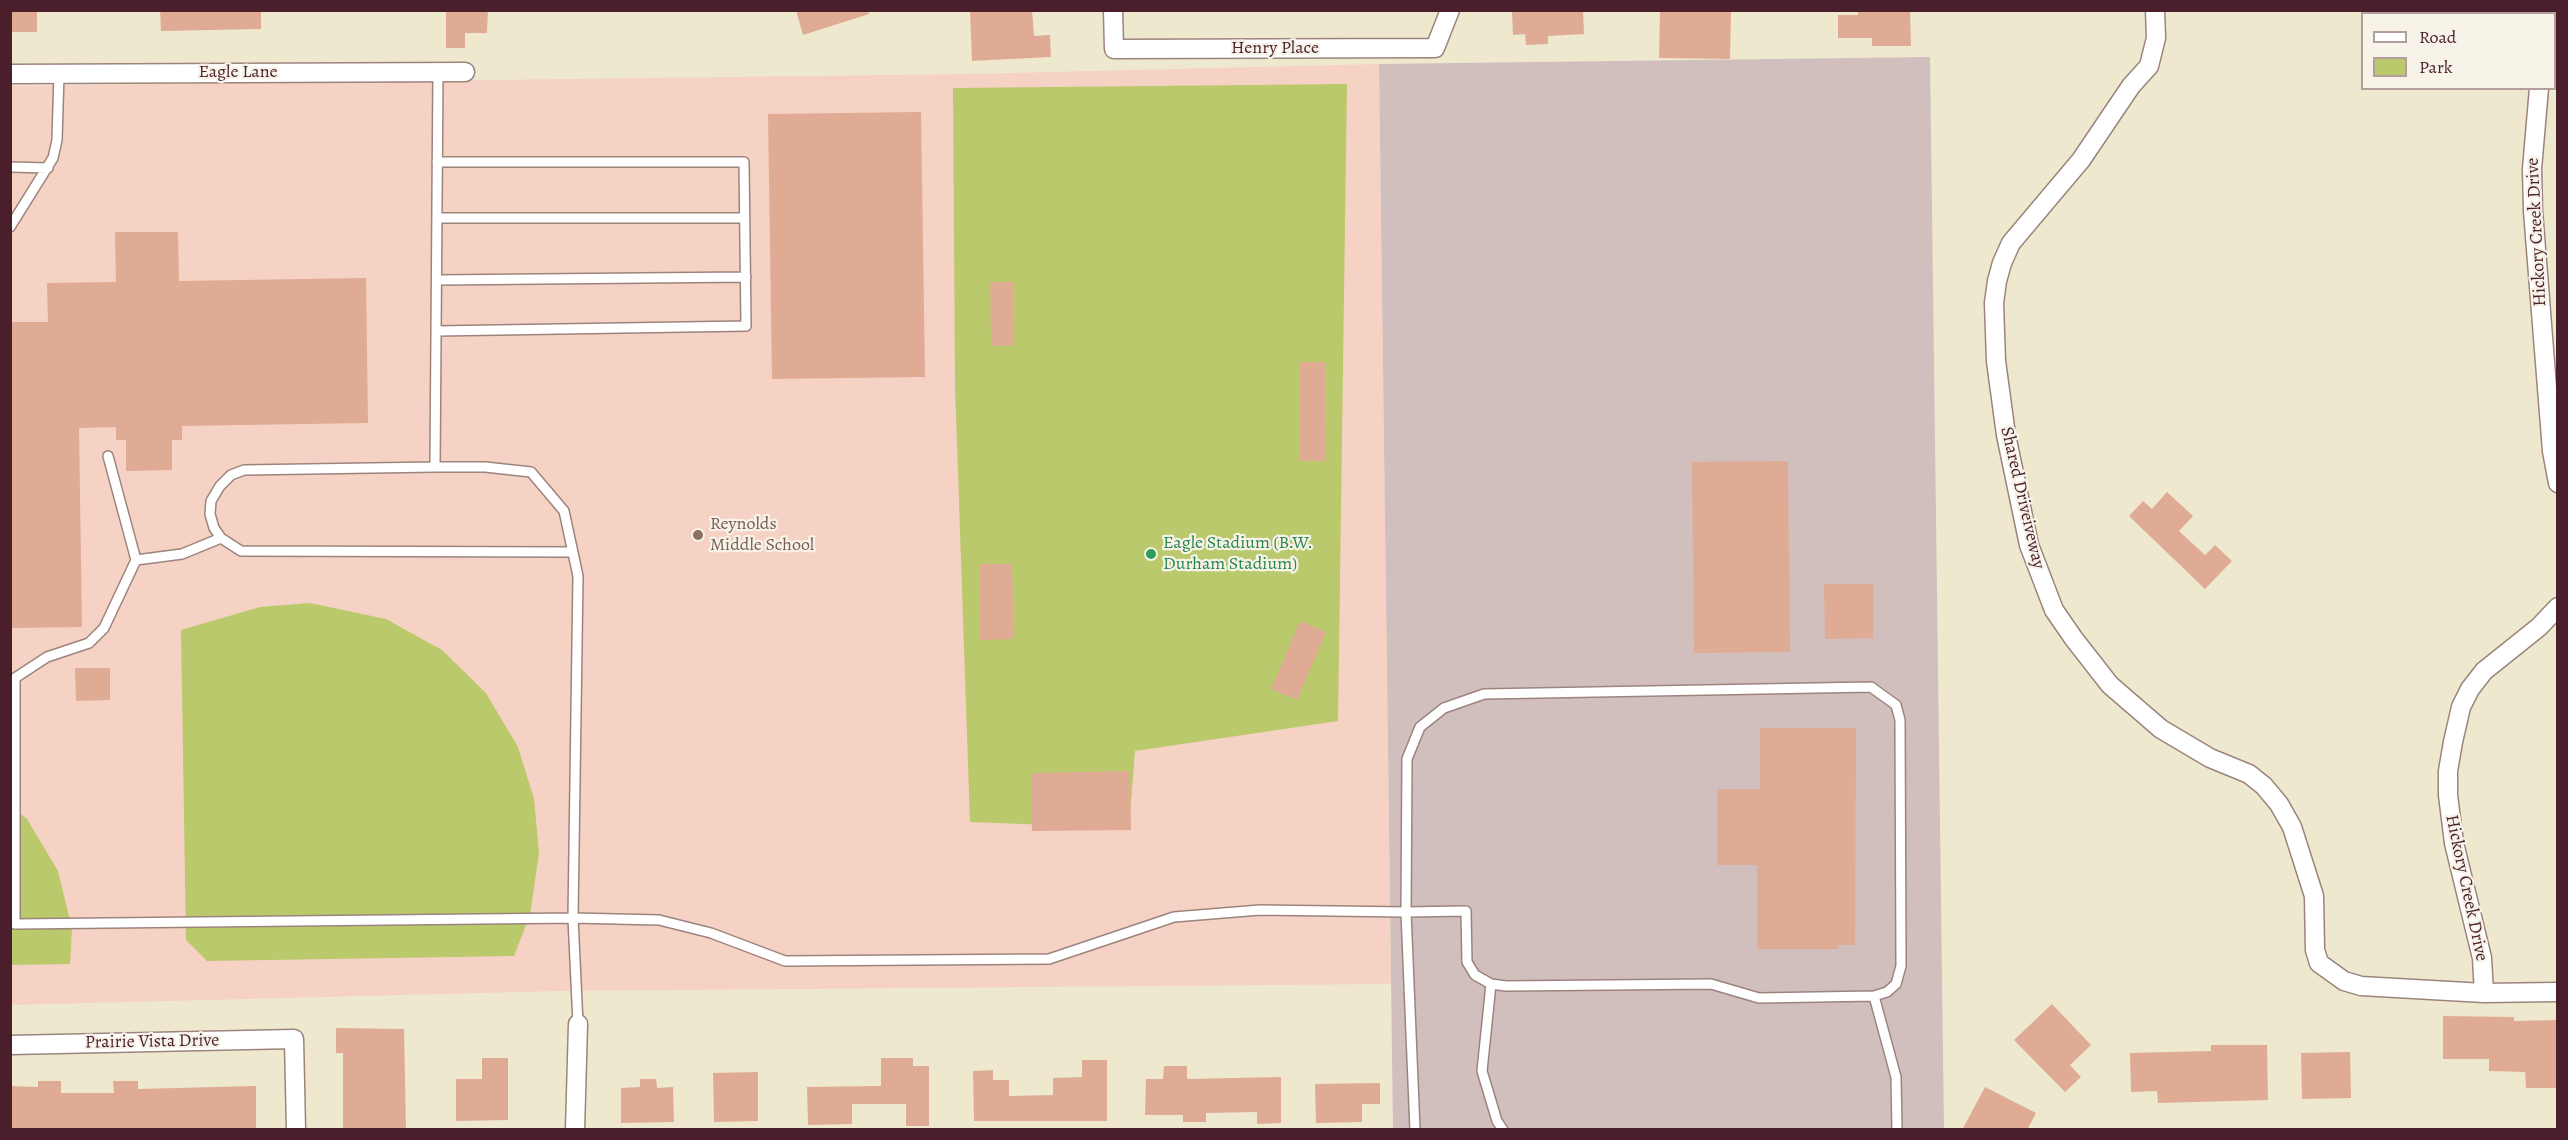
<!DOCTYPE html>
<style>
body{margin:0}
#map{position:relative;width:2568px;height:1140px;overflow:hidden;background:#eee8cf;font-family:Alegreya,serif}
canvas{display:block}
.frame{position:absolute;inset:0;border:12px solid #4a1f2b;pointer-events:none}
.legend{position:absolute;left:2361px;top:12px;width:195px;height:78px;box-sizing:border-box;background:#f7f3e8;border:2px solid #b29e9c;margin:0;padding:8px 10px;list-style:none;font-size:18px;color:#4a1f2b}
.legend li{display:flex;align-items:center;gap:12px;height:30px}
.legend b{width:30px;border:2px solid #b29e9c}
</style>
<div id="map">
<canvas width="2568" height="1140"></canvas>
<div class="frame"></div>
<ul class="legend">
<li><b style="height:8px;background:#fff"></b>Road</li>
<li><b style="height:16px;background:#bac96b"></b>Park</li>
</ul>
</div>
<script>
const ctx = document.querySelector('canvas').getContext('2d');
ctx.lineJoin = 'round';
function fill(path, color) {
  ctx.fillStyle = color;
  ctx.fill(path, 'evenodd');
}
function poly(rows) {
  const path = new Path2D();
  for (const r of rows) {
    path.moveTo(r[0], r[1]);
    for (let i = 2; i < r.length; i += 2) path.lineTo(r[i], r[i + 1]);
  }
  return path;
}
function strokePath(path, color, width, dash) {
  ctx.strokeStyle = color;
  ctx.lineWidth = width;
  ctx.lineCap = dash ? 'butt' : 'round';
  ctx.setLineDash(dash || []);
  ctx.stroke(path);
}
function label(font, color, halo, rows, align = 'center') {
  ctx.font = font + ' Alegreya,serif';
  ctx.lineWidth = 4.5;
  ctx.setLineDash([]);
  ctx.textBaseline = 'middle';
  ctx.strokeStyle = halo;
  ctx.fillStyle = color;
  for (const [text, x, y, turn = 0] of rows) {
    ctx.save();
    ctx.translate(x, y);
    ctx.rotate((+turn || 0) * Math.PI / 180);
    ctx.textAlign = isNaN(turn) ? turn : align;
    if (halo) ctx.strokeText(text, 0, 0);
    ctx.fillText(text, 0, 0);
    ctx.restore();
  }
}
const built = poly([
 [1379,64,1391,984,560,991,11,1005,10,86,969,74]
]);
const industrial = poly([
 [1930,57,1944,1129,1393,1129,1379,64]
]);
const green = poly([
 [1347,84,1338,721,1135,751,1129,828,970,822,955,386,953,88],
 [310,603,386,619,442,650,486,693,518,747,534,799,539,853,530,915,514,956,207,961,186,940,181,630,260,607],
 [10,805,27,819,58,871,72,929,70,964,11,965]
]);
const building = poly([
 [11,10,37,10,37,32,12,32],
 [160,10,261,10,261,29,161,31],
 [446,10,488,10,487,33,465,33,465,48,446,48],
 [796,10,868,10,869,14,803,35],
 [1013,10,1032,10,1034,36,1050,35,1051,57,972,61,970,12],
 [1512,10,1583,10,1584,34,1548,36,1548,44,1526,45,1525,34,1513,35],
 [1858,10,1910,10,1911,46,1872,46,1872,38,1838,38,1838,15,1858,15],
 [1660,12,1731,12,1730,59,1659,58],
 [921,112,925,377,772,379,768,114],
 [115,232,178,232,179,281,366,278,368,423,182,426,182,440,172,440,172,470,126,471,126,440,116,440,116,427,79,428,82,627,10,628,10,322,48,322,47,283,116,282],
 [990,282,1013,282,1014,345,991,346],
 [1299,362,1325,362,1326,461,1300,461],
 [1788,461,1790,652,1694,653,1692,462],
 [2167,492,2193,516,2179,531,2205,555,2215,545,2232,561,2205,589,2129,516,2143,501,2152,509],
 [979,564,1012,564,1014,639,980,640],
 [1824,584,1873,584,1873,638,1825,639],
 [1300,621,1326,632,1297,700,1271,689],
 [75,668,110,668,110,700,76,701],
 [1760,728,1856,728,1855,945,1838,945,1838,949,1757,949,1757,865,1717,865,1717,789,1760,789],
 [1130,771,1131,830,1032,831,1031,773],
 [2052,1004,2091,1045,2070,1065,2081,1077,2065,1092,2014,1040],
 [2443,1016,2514,1017,2514,1021,2558,1020,2558,1088,2526,1088,2525,1072,2489,1071,2489,1059,2443,1059],
 [336,1028,404,1029,406,1130,343,1130,343,1053,336,1053],
 [2211,1045,2267,1045,2268,1100,2158,1103,2157,1091,2131,1092,2130,1053,2211,1051],
 [2350,1052,2351,1098,2302,1099,2301,1053],
 [482,1058,508,1058,508,1120,456,1121,456,1079,482,1079],
 [881,1058,913,1058,913,1066,929,1066,929,1126,906,1126,906,1104,852,1104,852,1124,808,1125,807,1087,881,1086],
 [1082,1060,1107,1060,1107,1121,974,1121,973,1071,993,1070,993,1080,1009,1080,1009,1096,1053,1095,1053,1078,1082,1077],
 [1164,1066,1187,1066,1187,1079,1281,1077,1281,1123,1257,1124,1257,1112,1206,1113,1206,1122,1183,1122,1183,1115,1145,1115,1146,1079,1163,1079],
 [758,1072,758,1121,714,1122,713,1073],
 [640,1079,656,1079,657,1088,673,1087,674,1122,621,1123,621,1088,640,1087],
 [38,1081,61,1081,61,1093,114,1093,113,1081,138,1081,138,1089,256,1086,256,1130,10,1130,10,1086,38,1087],
 [1380,1083,1380,1104,1362,1104,1362,1122,1316,1123,1315,1084],
 [1985,1087,2036,1113,2027,1130,1962,1130]
]);
const service = poly([
 [10,167,48,168],
 [437,218,745,218],
 [10,227,53,158,57,140,59,74],
 [437,280,746,277],
 [436,331,746,326,744,162,437,162],
 [108,456,136,560],
 [435,467,244,470,231,475,220,486,211,501,210,514,214,528,221,538,241,551,572,552],
 [221,538,182,554,136,560,104,628,89,643,47,657,15,678,15,924,573,918,578,576,564,511,531,472,485,467,435,467,438,72],
 [1871,687,1896,705,1900,720,1901,966,1896,984,1887,992,1874,996,1759,998,1711,984,1506,986,1491,984,1475,975,1467,962,1466,911,1406,912,1407,759,1420,727,1444,708,1484,694,1871,687],
 [1491,984,1482,1071,1497,1121,1503,1130],
 [1874,996,1896,1077,1897,1130],
 [578,1024,573,918,659,920,711,933,785,961,1049,959,1174,917,1260,910,1406,912,1415,1130]
]);
const minor = poly([
 [1113,10,1114,49,1435,48,1450,10],
 [2155,10,2156,38,2149,66,2131,86,2081,160,2011,243,2002,263,1997,281,1994,303,1996,361,2006,435,2029,545,2054,610,2074,639,2110,685,2161,729,2210,758,2249,774,2264,786,2279,804,2292,827,2314,896,2315,950,2319,963,2344,981,2361,986,2484,993],
 [2548,14,2548,10],
 [10,74,465,72],
 [2539,88,2532,169,2533,211,2552,451,2558,483],
 [2558,607,2539,627,2484,671,2470,689,2461,707,2453,742,2448,771,2448,795,2454,843,2482,958,2484,993,2558,992],
 [10,1045,294,1039,296,1130],
 [575,1130,578,1024]
]);
const markers = [
 [698,535,6,"#8d6e63"],
 [1151,554,6,"#2e9e5b"]
];
const streetNames = [
 ["Henry Place",1275,49],
 ["Eagle Lane",238,73],
 ["Hickory Creek Drive",2537,232,-93],
 ["Shared Driveiveway",2022,498,77],
 ["Hickory Creek Drive",2466,888,78],
 ["Prairie Vista Drive",152,1042,-1]
];
const educationNames = [
 ["Reynolds",710,525],
 ["Middle School",710,546]
];
const leisureNames = [
 ["Eagle Stadium (B.W.",1163,544],
 ["Durham Stadium)",1163,565]
];
fill(built, '#f6d2c4');
fill(industrial, '#d1bfbe');
fill(green, '#bac96b');
fill(building, '#dfab94');
strokePath(service, '#9c847d', 12);
strokePath(minor, '#9c847d', 21);
strokePath(service, '#fff', 9);
strokePath(minor, '#fff', 18);
for (const [x, y, r, color] of markers) {
  const dot = new Path2D();
  dot.arc(x, y, r, 0, 2 * Math.PI);
  ctx.fillStyle = color;
  ctx.fill(dot);
  strokePath(dot, '#f7f3e8', 2);
}
label('18px', '#4a1f2b', '#f7f3e8', streetNames);
label('18px', '#785e54', '#f7f3e8', educationNames, 'left');
label('18px', '#27864d', '#f7f3e8', leisureNames, 'left');
</script>
